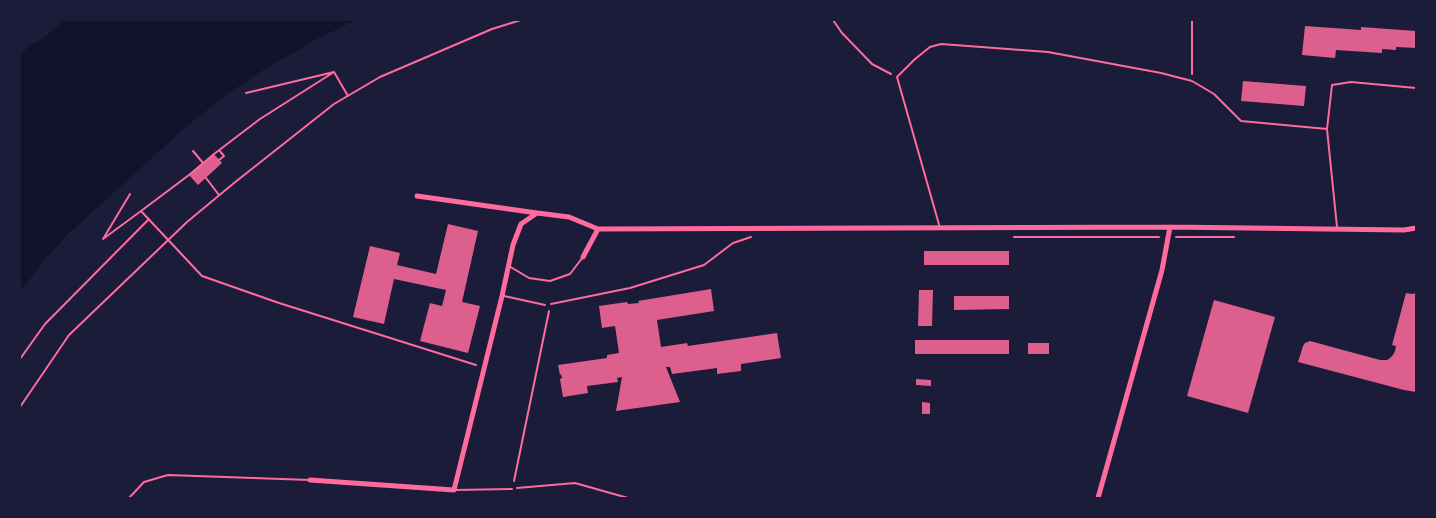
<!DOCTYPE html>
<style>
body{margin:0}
#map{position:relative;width:1436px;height:518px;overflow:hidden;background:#1b1b3a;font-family:Roboto,sans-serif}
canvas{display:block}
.frame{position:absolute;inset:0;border:21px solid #1b1b3a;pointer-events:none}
</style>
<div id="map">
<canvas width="1436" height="518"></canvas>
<div class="frame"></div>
</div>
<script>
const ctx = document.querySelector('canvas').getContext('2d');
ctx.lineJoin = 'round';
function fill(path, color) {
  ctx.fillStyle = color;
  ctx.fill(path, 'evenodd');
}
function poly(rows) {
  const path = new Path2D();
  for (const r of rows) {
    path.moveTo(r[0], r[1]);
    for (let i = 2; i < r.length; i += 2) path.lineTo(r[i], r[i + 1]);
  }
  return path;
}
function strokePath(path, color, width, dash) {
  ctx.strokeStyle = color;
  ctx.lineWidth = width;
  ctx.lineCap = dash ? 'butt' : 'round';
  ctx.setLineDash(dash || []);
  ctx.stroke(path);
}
const water = poly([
 [64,20,356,20,317,39,263,70,226,95,186,127,67,235,46,258,20,292,20,55,28,47,45,37]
]);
const building = poly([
 [1305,26,1361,30,1361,27,1416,31,1416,48,1396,47,1396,50,1382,49,1382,53,1336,50,1335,58,1302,55],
 [1243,81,1306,86,1304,106,1241,101],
 [214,154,222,163,198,185,189,175],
 [448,224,478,231,462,302,480,306,468,353,420,341,430,303,442,306,446,290,394,279,384,324,353,317,370,246,400,253,397,265,436,274],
 [924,251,1009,251,1009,265,924,265],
 [711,289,714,311,657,320,661,347,687,343,688,346,777,333,781,358,741,364,741,371,717,374,717,368,672,374,670,367,666,367,680,402,616,411,622,377,617,378,618,382,587,386,588,393,563,397,560,379,562,378,561,374,560,375,558,365,607,358,607,355,619,353,615,326,602,328,599,306,627,302,628,304,639,303,638,301],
 [919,290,933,290,932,326,918,326],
 [1406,293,1412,294,1416,293,1416,392,1404,390,1298,362,1303,346,1305,343,1310,341,1380,360,1387,360,1390,358,1393,355,1395,351,1396,346,1392,345],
 [954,296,1009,296,1009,309,954,310],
 [1214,300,1275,317,1248,413,1187,396],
 [915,340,1009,340,1009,354,915,354],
 [1028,343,1049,343,1049,354,1028,354],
 [916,379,931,380,931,386,916,385],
 [922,402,930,403,930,414,922,414]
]);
const path = poly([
 [833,20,842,33,872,64,891,74],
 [1192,20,1192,74],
 [334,72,348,96],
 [219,150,224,156,219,160],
 [193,151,203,163],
 [206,178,219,195],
 [130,194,103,239,141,211,202,276,279,303,476,365],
 [141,211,189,175,214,154,260,119,334,72,246,93],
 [1014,237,1159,237],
 [1176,237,1234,237],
 [551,304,630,288,704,265,733,243,751,237],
 [20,359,45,324,149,219],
 [20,407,69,335,187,222,234,183,334,104,380,77,492,29,521,20],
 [514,481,549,311],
 [517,488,575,483,628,498]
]);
const service = poly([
 [1337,227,1327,129,1332,85,1351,82,1416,88],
 [940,228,897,77,915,59,930,47,941,44,1048,52,1161,73,1192,81,1214,94,1241,121,1327,129],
 [509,266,529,278,550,281,570,274,583,257],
 [504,296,545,305],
 [454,490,512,489],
 [129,498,144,482,168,475,310,480]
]);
const minor = poly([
 [417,196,537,213],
 [583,257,598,229],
 [310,480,454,490,502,296,513,245,521,224,537,213,569,217,598,229,1170,227,1404,230,1416,228],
 [1098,498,1162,270,1170,227]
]);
fill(water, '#12122b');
fill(building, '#dd5f8e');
strokePath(path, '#ff6b9d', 2);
strokePath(service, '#ff6b9d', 2);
strokePath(minor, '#ff6b9d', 5);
</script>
